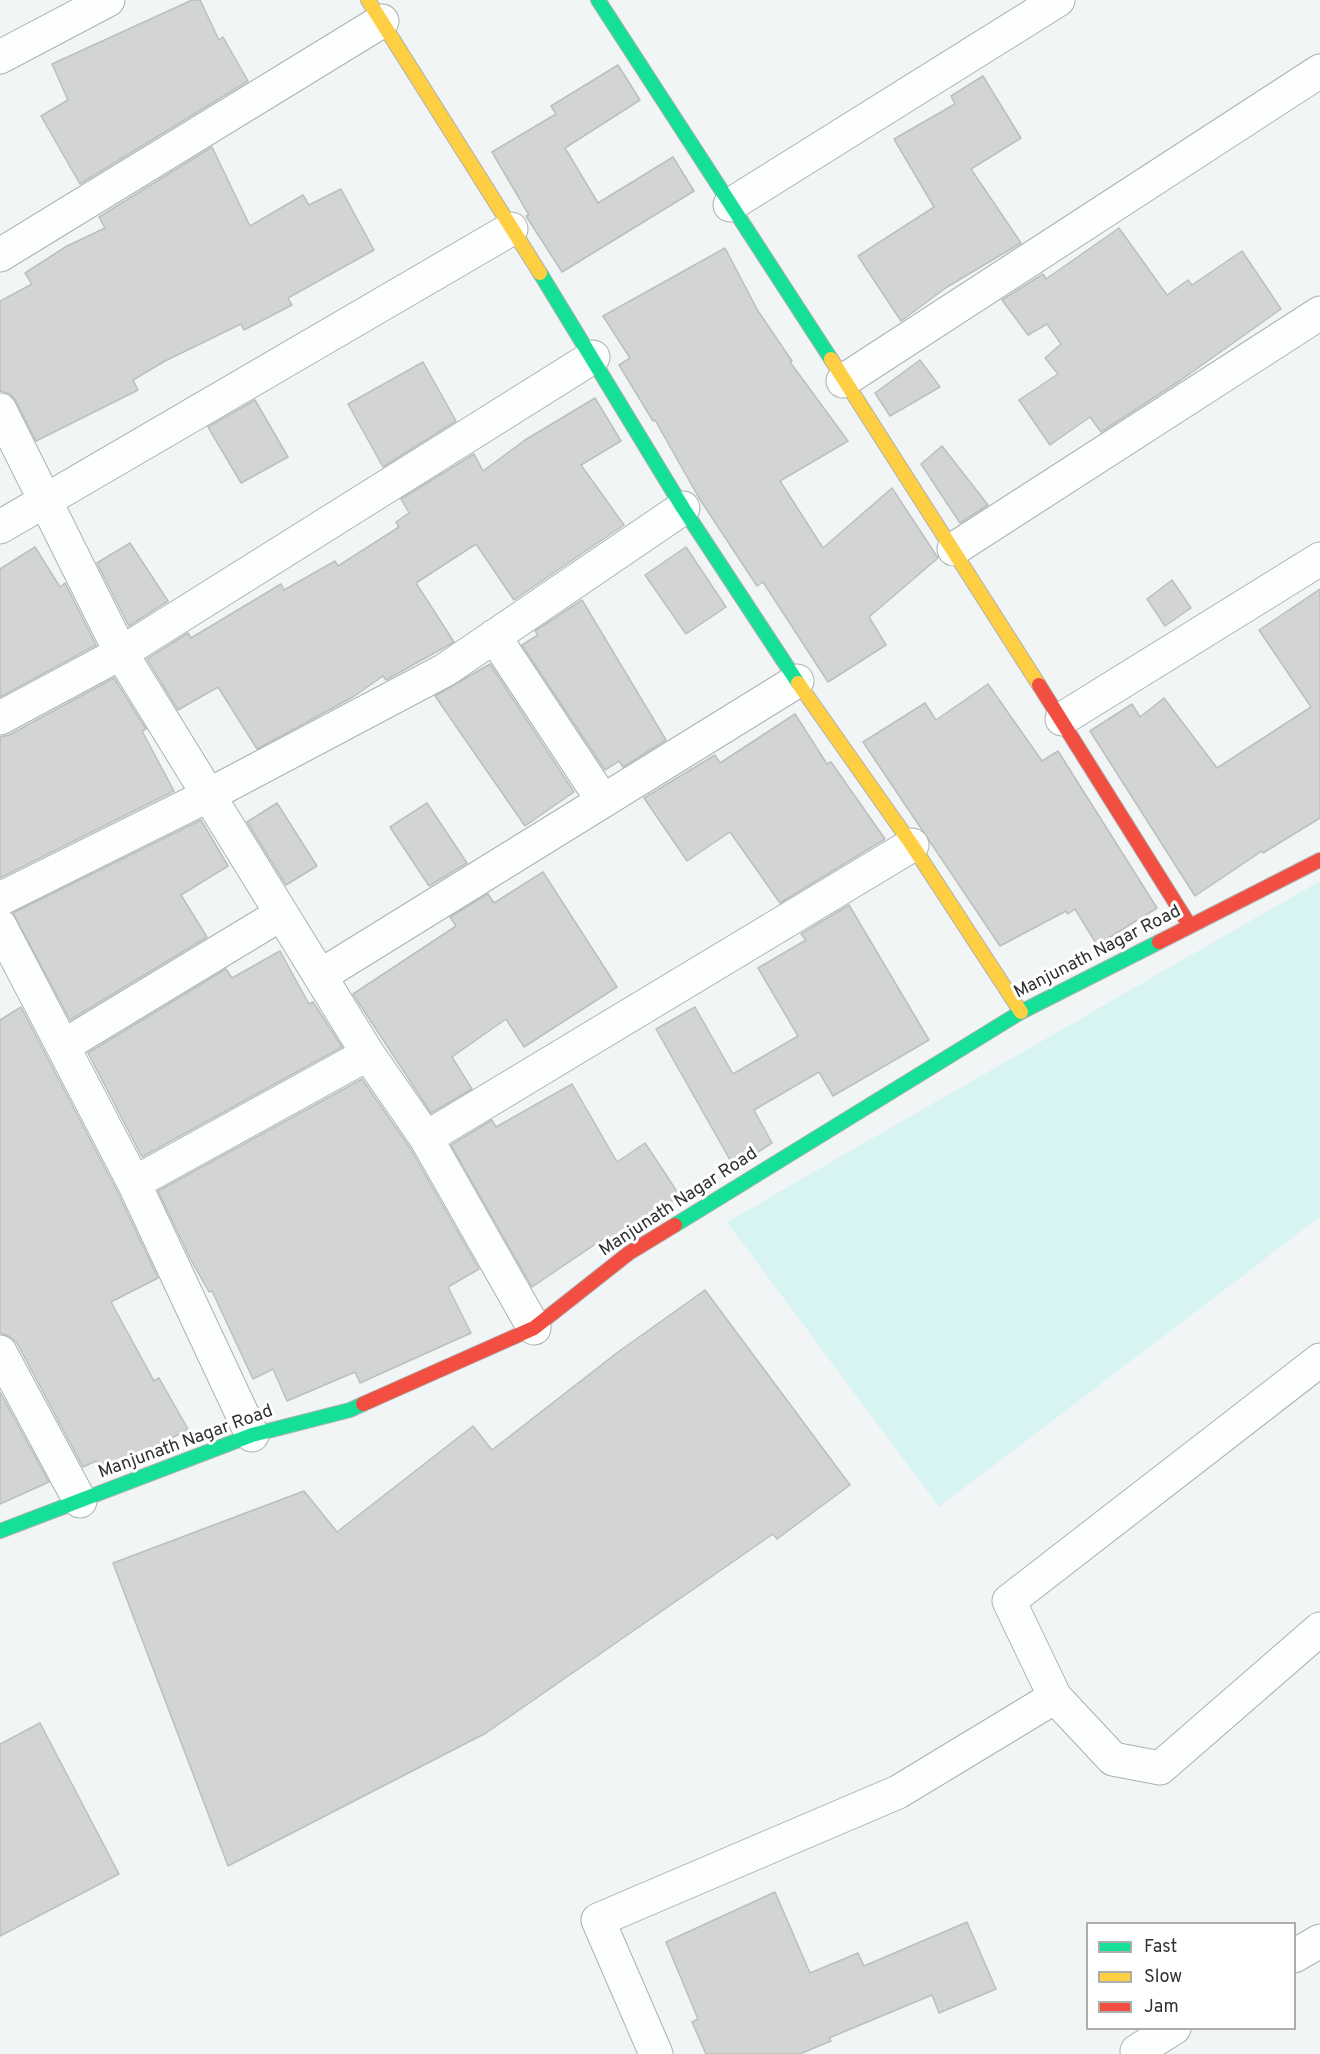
<!DOCTYPE html>
<style>
body{margin:0}
#map{position:relative;width:1320px;height:2054px;overflow:hidden;background:#f2f5f5;font-family:Overpass,sans-serif}
canvas{display:block}
.legend{position:absolute;left:1086px;top:1922px;width:210px;height:108px;box-sizing:border-box;background:#fff;border:2px solid #acadad;margin:0;padding:8px 10px;list-style:none;font-size:18px;color:#303232}
.legend li{display:flex;align-items:center;gap:12px;height:30px}
.legend b{width:30px;border:2px solid #acadad}
</style>
<div id="map">
<canvas width="1320" height="2054"></canvas>
<ul class="legend">
<li><b style="height:8px;background:#16e098"></b>Fast</li>
<li><b style="height:8px;background:#ffcf43"></b>Slow</li>
<li><b style="height:8px;background:#f24e42"></b>Jam</li>
</ul>
</div>
<script>
const ctx = document.querySelector('canvas').getContext('2d');
ctx.lineJoin = 'round';
function fill(path, color) {
  ctx.fillStyle = color;
  ctx.fill(path, 'evenodd');
}
function poly(rows) {
  const path = new Path2D();
  for (const r of rows) {
    path.moveTo(r[0], r[1]);
    for (let i = 2; i < r.length; i += 2) path.lineTo(r[i], r[i + 1]);
  }
  return path;
}
function strokePath(path, color, width, dash) {
  ctx.strokeStyle = color;
  ctx.lineWidth = width;
  ctx.lineCap = dash ? 'butt' : 'round';
  ctx.setLineDash(dash || []);
  ctx.stroke(path);
}
function label(font, color, halo, rows, align = 'center') {
  ctx.font = font + ' Overpass,sans-serif';
  ctx.lineWidth = 6;
  ctx.setLineDash([]);
  ctx.textBaseline = 'middle';
  ctx.strokeStyle = halo;
  ctx.fillStyle = color;
  for (const [text, x, y, turn = 0] of rows) {
    ctx.save();
    ctx.translate(x, y);
    ctx.rotate((+turn || 0) * Math.PI / 180);
    ctx.textAlign = isNaN(turn) ? turn : align;
    if (halo) ctx.strokeText(text, 0, 0);
    ctx.fillText(text, 0, 0);
    ctx.restore();
  }
}
const green = poly([
 [1320,881,1320,1217,939,1507,727,1222]
]);
const building = poly([
 [192,0,200,0,219,40,223,37,248,81,80,184,41,116,68,100,52,64,192,0],
 [618,65,640,100,565,148,598,203,673,157,694,191,562,272,526,216,529,215,492,152,556,114,551,106,618,65],
 [983,76,1021,138,971,169,1021,243,947,287,901,321,858,256,934,207,894,139,955,104,951,96,983,76],
 [212,147,250,226,303,195,309,205,341,189,374,250,288,298,292,305,244,330,241,324,165,361,133,380,138,390,36,441,16,401,10,394,0,391,0,301,32,284,25,273,67,246,105,228,99,217,212,147],
 [1119,228,1167,295,1188,280,1192,285,1242,251,1281,309,1181,380,1101,432,1090,417,1050,445,1019,400,1058,374,1045,358,1061,344,1047,324,1028,335,1002,300,1043,274,1046,279,1119,228],
 [725,248,758,311,792,361,790,362,848,441,780,481,823,548,892,488,938,558,869,617,886,645,828,682,763,582,757,586,699,498,655,420,653,421,619,365,630,358,603,316,725,248],
 [920,360,940,387,890,416,875,393,920,360],
 [423,362,456,421,383,467,348,404,423,362],
 [595,398,621,441,581,465,624,525,514,600,476,544,416,583,454,642,386,680,383,676,353,697,257,749,218,687,178,710,147,659,188,633,191,638,281,584,284,590,335,561,338,566,399,527,396,522,409,513,401,499,474,454,483,471,525,440,595,398],
 [255,400,288,457,241,483,208,427,255,400],
 [942,446,988,505,960,523,921,464,942,446],
 [130,543,168,601,129,626,97,563,130,543],
 [35,547,60,587,65,583,96,645,0,697,0,569,35,547],
 [686,547,726,607,686,634,645,575,686,547],
 [1172,580,1191,608,1165,626,1147,599,1172,580],
 [1320,589,1320,818,1263,853,1262,851,1195,896,1090,731,1132,704,1140,717,1164,698,1217,768,1311,707,1259,630,1320,589],
 [582,600,666,740,623,767,619,761,605,770,522,645,538,635,535,631,582,600],
 [490,664,574,792,525,826,435,696,490,664],
 [114,678,146,729,142,731,174,791,0,878,0,737,9,735,114,678],
 [988,684,1042,761,1058,751,1157,908,1097,945,1075,909,1068,914,1066,911,1000,946,863,742,925,703,936,720,988,684],
 [795,714,827,764,831,762,885,839,780,903,730,832,687,861,644,798,715,755,720,763,795,714],
 [277,803,317,866,286,885,247,822,277,803],
 [427,803,467,863,429,886,390,827,427,803],
 [201,820,228,866,181,895,207,937,70,1020,13,913,201,820],
 [543,872,617,987,524,1047,506,1019,452,1057,472,1089,431,1113,353,994,456,926,450,917,488,894,494,903,543,872],
 [849,905,929,1040,833,1096,819,1072,754,1110,772,1143,734,1167,656,1029,695,1007,733,1074,798,1036,758,968,806,940,801,934,849,905],
 [280,951,309,1004,313,1002,342,1047,142,1157,88,1053,226,969,232,978,280,951],
 [21,1007,117,1191,158,1278,111,1302,154,1381,159,1378,188,1429,127,1463,102,1472,96,1461,83,1467,17,1343,9,1336,0,1333,0,1020,21,1007],
 [362,1079,410,1148,479,1269,448,1287,471,1333,360,1383,355,1372,287,1401,273,1369,253,1379,212,1291,209,1292,192,1262,158,1191,362,1079],
 [572,1084,617,1162,645,1143,680,1196,610,1243,606,1237,532,1287,451,1145,492,1120,496,1127,572,1084],
 [705,1290,850,1485,777,1539,773,1534,486,1733,228,1866,113,1563,304,1491,337,1532,473,1426,492,1450,618,1352,705,1290],
 [0,1392,49,1482,0,1504,0,1392],
 [40,1723,119,1874,0,1936,0,1744,40,1723],
 [775,1892,810,1973,858,1953,864,1966,967,1922,996,1989,939,2013,932,1995,829,2038,831,2041,800,2054,706,2054,692,2022,698,2019,666,1942,775,1892]
]);
const street = poly([
 [0,57,108,0],
 [730,205,1058,0],
 [0,255,382,21],
 [843,381,1320,71],
 [0,410,121,653,368,1054,426,1138,534,1328],
 [0,527,511,229],
 [954,549,1320,313],
 [494,636,603,801],
 [0,718,121,653,593,357],
 [1062,719,1320,559],
 [0,899,207,796,445,670,683,508],
 [0,926,134,1183,252,1435],
 [320,976,797,681],
 [65,1045,281,914],
 [426,1138,912,845],
 [134,1183,368,1054],
 [0,1352,80,1501],
 [1055,1697,1009,1601,1320,1360],
 [1294,1956,1320,1941],
 [656,2054,598,1920,898,1792,1055,1697,1113,1759,1160,1768,1320,1629],
 [1139,2054,1137,2051,1174,2028]
]);
const fast = poly([
 [598,0,831,359],
 [540,273,683,508,798,683],
 [675,1225,1021,1012,1159,942],
 [0,1531,252,1435,350,1410,363,1404]
]);
const slow = poly([
 [368,0,540,273],
 [831,359,1039,685],
 [798,683,912,845,1021,1012]
]);
const jam = poly([
 [1039,685,1190,926],
 [1159,942,1320,860],
 [363,1404,534,1328,629,1253,675,1225]
]);
const streetNames = [
 ["Manjunath Nagar Road",1098,953,-27],
 ["Manjunath Nagar Road",679,1203,-33],
 ["Manjunath Nagar Road",186,1443,-20]
];
fill(green, '#d7f4f2');
fill(building, '#d3d5d5');
strokePath(building, '#bdbfbf', 1.5);
strokePath(street, '#aeb1b1', 35);
strokePath(fast, '#aeb1b1', 16);
strokePath(slow, '#aeb1b1', 16);
strokePath(jam, '#aeb1b1', 16);
strokePath(street, '#fdfefe', 33);
strokePath(fast, '#16e098', 14);
strokePath(slow, '#ffcf43', 14);
strokePath(jam, '#f24e42', 14);
label('18px', '#303232', '#fff', streetNames);
</script>
